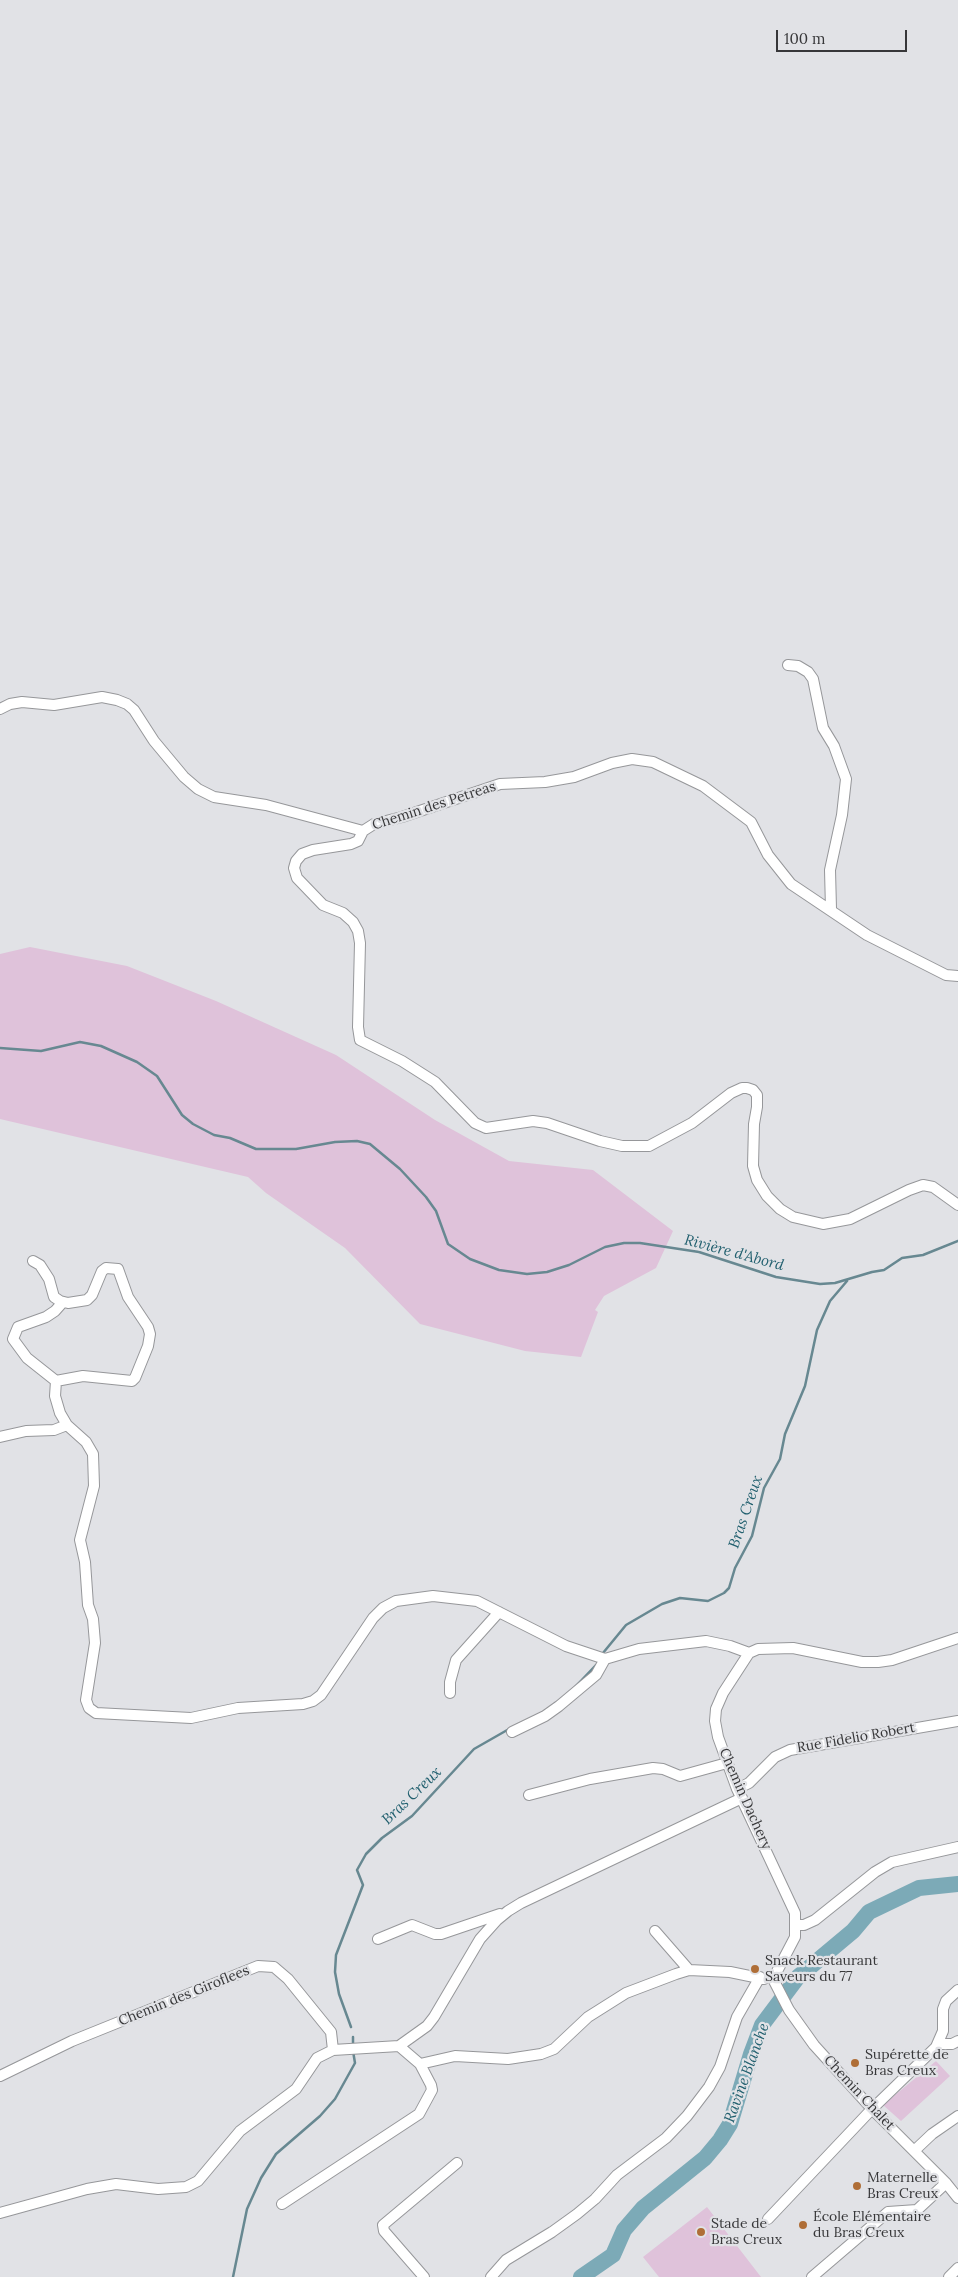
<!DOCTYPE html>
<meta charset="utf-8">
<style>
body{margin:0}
#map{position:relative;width:958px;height:2277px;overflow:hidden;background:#e1e2e6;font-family:Lora,serif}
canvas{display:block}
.scale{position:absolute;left:776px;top:30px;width:131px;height:22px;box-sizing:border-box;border:2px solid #373739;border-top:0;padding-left:6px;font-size:15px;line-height:18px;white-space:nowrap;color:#373739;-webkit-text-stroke:4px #e1e2e6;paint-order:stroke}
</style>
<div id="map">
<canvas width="958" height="2277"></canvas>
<div class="scale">100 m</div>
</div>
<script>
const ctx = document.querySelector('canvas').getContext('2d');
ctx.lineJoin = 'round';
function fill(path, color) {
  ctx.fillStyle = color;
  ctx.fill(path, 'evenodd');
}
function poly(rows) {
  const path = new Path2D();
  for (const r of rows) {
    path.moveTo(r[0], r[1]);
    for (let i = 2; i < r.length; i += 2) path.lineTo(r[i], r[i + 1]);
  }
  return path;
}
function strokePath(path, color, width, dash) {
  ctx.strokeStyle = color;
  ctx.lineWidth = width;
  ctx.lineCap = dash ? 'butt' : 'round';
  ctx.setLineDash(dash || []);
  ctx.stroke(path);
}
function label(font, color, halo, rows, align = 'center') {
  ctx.font = font + ' Lora,serif';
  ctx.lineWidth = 4.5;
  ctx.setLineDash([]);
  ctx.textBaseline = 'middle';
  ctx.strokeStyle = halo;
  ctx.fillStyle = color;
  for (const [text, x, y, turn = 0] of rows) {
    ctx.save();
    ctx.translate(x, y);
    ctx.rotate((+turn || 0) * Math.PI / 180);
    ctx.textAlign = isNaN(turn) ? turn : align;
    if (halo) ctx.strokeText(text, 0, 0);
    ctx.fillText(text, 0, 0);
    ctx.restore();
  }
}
const green = poly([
 [30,947,127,966,216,1001,336,1055,435,1120,509,1161,593,1170,673,1231,656,1268,604,1296,595,1310,598,1312,581,1357,525,1351,420,1324,345,1248,266,1193,248,1177,0,1119,0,954],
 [936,2061,950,2076,901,2121,883,2105],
 [707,2207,761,2277,659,2277,643,2257]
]);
const stream = poly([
 [0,1048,41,1051,80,1042,101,1046,137,1062,157,1076,182,1115,193,1124,214,1135,230,1138,256,1149,296,1149,335,1142,357,1141,370,1144,400,1169,426,1197,436,1211,448,1244,470,1259,499,1270,527,1274,547,1272,569,1265,605,1247,624,1243,640,1243,699,1252,776,1277,820,1284,835,1283,872,1272,884,1270,902,1258,923,1255,958,1241],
 [603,1653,626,1625,662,1604,680,1598,708,1601,724,1593,729,1588,735,1568,752,1536,764,1488,780,1459,785,1434,805,1386,817,1330,830,1301,847,1281],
 [576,1686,596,1665],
 [351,2027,339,1994,335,1972,336,1955,363,1885,357,1870,366,1854,382,1838,412,1816,474,1749,509,1729],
 [353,2046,353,2037],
 [233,2277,247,2209,261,2178,276,2154,320,2116,335,2099,355,2063,353,2051]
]);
const river = poly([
 [581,2277,613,2255,624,2230,643,2208,705,2158,720,2140,730,2124,751,2054,762,2025,798,1977,853,1931,869,1912,919,1888,958,1884]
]);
const minor = poly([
 [788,665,798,666,808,672,813,679,823,728,834,746,846,779,842,815,830,870,831,909],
 [0,709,10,704,22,702,54,705,102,697,117,700,127,704,134,710,154,741,184,777,198,789,214,797,266,805,363,831,374,824,402,817,500,784,545,782,574,777,612,763,632,759,653,762,703,786,751,822,768,855,791,884,867,935,946,975,958,976],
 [363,831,358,841,351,844,313,850,302,854,296,861,294,868,297,878,323,905,343,913,353,922,358,931,360,943,358,1027,360,1040,402,1061,435,1082,475,1123,486,1128,533,1121,547,1123,600,1141,622,1146,649,1146,692,1123,731,1093,742,1088,747,1088,753,1090,757,1095,757,1107,754,1124,753,1166,757,1180,767,1196,780,1209,793,1217,823,1224,850,1219,909,1190,923,1185,933,1187,958,1205],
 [33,1261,40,1265,49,1279,54,1297,60,1301,68,1303,87,1300,92,1295,102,1271,106,1268,118,1269,128,1297,148,1327,150,1334,148,1346,135,1378,132,1381,83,1376,56,1381],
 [56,1381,55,1396,60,1413,67,1425,86,1442,93,1454,94,1486,80,1540,85,1562,88,1605,93,1619,95,1643,86,1700,89,1708,96,1713,191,1718,238,1708,303,1704,313,1701,321,1695,373,1618,383,1608,396,1601,433,1596,477,1601,566,1646,605,1659,639,1649,706,1641,730,1646,749,1653],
 [56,1381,27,1358,13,1339,18,1327,46,1317,55,1311,63,1302],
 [0,1437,26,1431,54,1430,67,1425],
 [450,1693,450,1682,456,1660,499,1612],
 [512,1732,545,1716,559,1706,596,1675,605,1659],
 [737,1789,749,1783,775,1757,790,1750,958,1721],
 [529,1795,590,1779,653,1768,663,1769,680,1776,727,1763],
 [796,1925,804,1925,815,1920,875,1872,892,1862,958,1847],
 [655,1931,689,1970],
 [378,1939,412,1925,435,1934,441,1934,500,1914],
 [773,1979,795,1937,795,1913,737,1789,718,1737,715,1721,716,1709,723,1693,749,1653,758,1649,793,1648,862,1662,878,1662,892,1660,958,1638],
 [773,1979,789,2010,814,2045,872,2109,946,2183,958,2198],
 [938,2044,952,2044,958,2041],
 [399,2046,427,2026,434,2017,480,1939,497,1920,508,1911,521,1903,742,1798],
 [399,2046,420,2064,455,2056,508,2059,541,2054,554,2049,588,2017,626,1993,676,1974,689,1970,730,1972,764,1979],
 [0,2076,72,2041,258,1966,274,1967,288,1979,331,2032,333,2050],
 [914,2151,932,2134,958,2116],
 [282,2204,419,2114,432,2090,431,2085,420,2064],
 [0,2213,87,2189,116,2184,158,2189,186,2187,198,2181,240,2131,296,2089,317,2058,333,2050,399,2046],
 [768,2219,872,2109,936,2047,943,2031,943,2009,946,2001,958,1990],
 [424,2277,384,2231,383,2225,457,2163],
 [491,2277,506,2260,552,2232,577,2214,595,2199,617,2175,666,2138,687,2116,709,2087,720,2067,737,2017,760,1977],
 [812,2277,888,2212,917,2210,946,2183],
 [949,2277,958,2268]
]);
const markers = [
 [755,1969,5,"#af6e37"],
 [855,2063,5,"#af6e37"],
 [857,2186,5,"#af6e37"],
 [803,2225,5,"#af6e37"],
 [701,2232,5,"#af6e37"]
];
const streetNames = [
 ["Chemin des Petreas",434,806,-18],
 ["Rue Fidelio Robert",856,1738,-10],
 ["Chemin Dachery",745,1799,66],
 ["Chemin des Giroflees",184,1996,-22],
 ["Chemin Chalet",859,2093,47]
];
const poiNames = [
 ["Snack Restaurant",765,1961],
 ["Saveurs du 77",765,1977],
 ["Supérette de",865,2055],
 ["Bras Creux",865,2071],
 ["Maternelle",867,2178],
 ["Bras Creux",867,2194],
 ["École Elémentaire",813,2217],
 ["du Bras Creux",813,2233],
 ["Stade de",711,2224],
 ["Bras Creux",711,2240]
];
const waterNames = [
 ["Rivière d'Abord",734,1253,15],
 ["Bras Creux",746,1512,-71],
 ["Bras Creux",412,1796,-44],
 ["Ravine Blanche",747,2073,-70]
];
fill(green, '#dfc2da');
strokePath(stream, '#678891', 2.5);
strokePath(river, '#7caab7', 16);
strokePath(minor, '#96979a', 12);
strokePath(minor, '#fff', 10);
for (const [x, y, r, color] of markers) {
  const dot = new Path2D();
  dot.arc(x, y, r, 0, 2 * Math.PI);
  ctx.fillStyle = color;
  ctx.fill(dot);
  strokePath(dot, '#e1e2e6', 2);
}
label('14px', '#373739', '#e1e2e6', streetNames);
label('14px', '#373739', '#e1e2e6', poiNames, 'left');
label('italic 15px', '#22606f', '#e1e2e6', waterNames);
</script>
